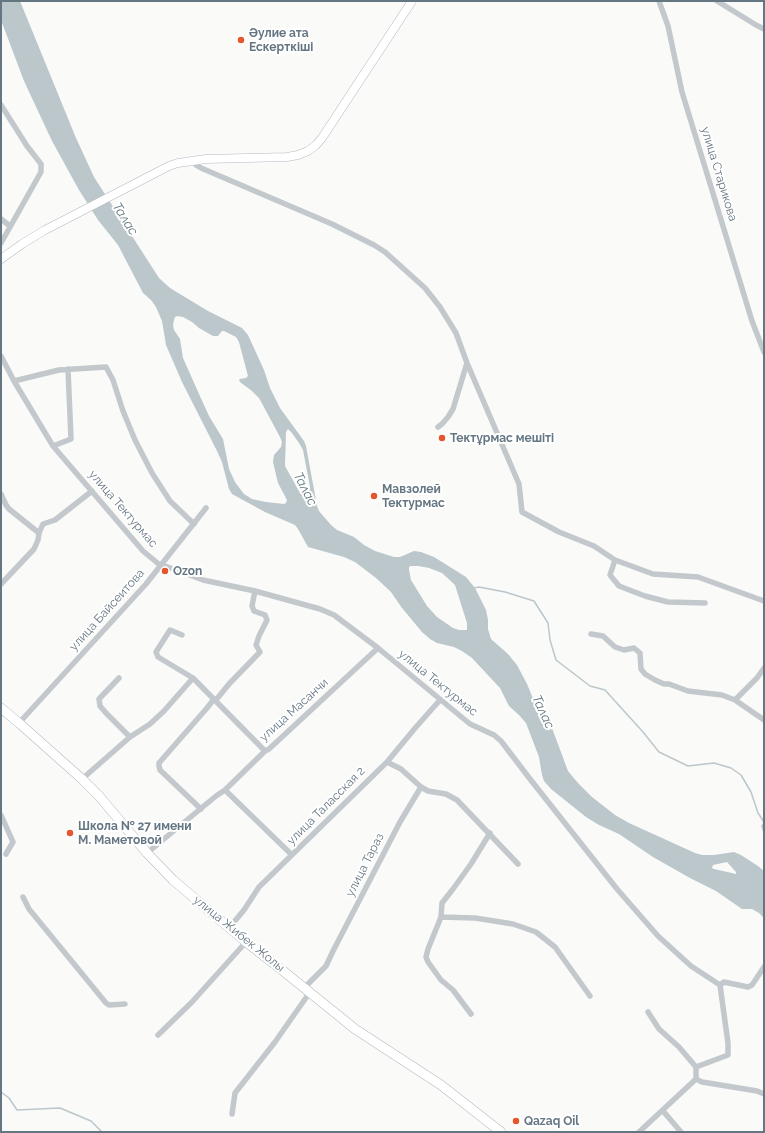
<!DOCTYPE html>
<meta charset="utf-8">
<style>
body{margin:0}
#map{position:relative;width:765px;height:1133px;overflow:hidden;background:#fafaf8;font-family:Raleway,sans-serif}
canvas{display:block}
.frame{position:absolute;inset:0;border:2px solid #657683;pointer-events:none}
</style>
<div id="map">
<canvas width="765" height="1133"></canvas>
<div class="frame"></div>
</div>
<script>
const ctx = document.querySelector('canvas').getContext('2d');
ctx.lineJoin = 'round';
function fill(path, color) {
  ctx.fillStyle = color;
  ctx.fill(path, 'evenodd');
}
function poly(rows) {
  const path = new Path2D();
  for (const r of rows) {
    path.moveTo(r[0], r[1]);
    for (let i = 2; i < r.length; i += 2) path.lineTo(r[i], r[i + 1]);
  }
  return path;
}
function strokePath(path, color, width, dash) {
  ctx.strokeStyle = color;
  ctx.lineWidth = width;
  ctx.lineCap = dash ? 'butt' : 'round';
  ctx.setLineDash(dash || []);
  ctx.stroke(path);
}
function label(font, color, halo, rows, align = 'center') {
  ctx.font = font + ' Raleway,sans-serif';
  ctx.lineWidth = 4;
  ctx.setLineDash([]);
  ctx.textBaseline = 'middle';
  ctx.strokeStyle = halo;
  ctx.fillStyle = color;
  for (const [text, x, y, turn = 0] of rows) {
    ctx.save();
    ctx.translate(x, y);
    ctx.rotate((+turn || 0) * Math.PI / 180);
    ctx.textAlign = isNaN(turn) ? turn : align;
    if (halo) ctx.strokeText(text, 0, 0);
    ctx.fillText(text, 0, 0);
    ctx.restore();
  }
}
const water = poly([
 [1,1,20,1,76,138,94,177,159,278,170,288,208,311,242,328,248,335,264,370,270,388,280,408,304,441,306,446,317,506,319,511,331,525,337,530,354,537,364,545,375,551,394,557,400,557,414,551,421,552,434,557,466,577,475,588,486,610,488,620,488,629,491,639,508,654,517,665,527,684,534,701,549,720,568,771,578,783,592,797,615,815,629,823,695,853,702,855,714,855,734,852,741,855,758,866,764,871,764,918,759,913,752,909,742,909,716,891,690,878,653,857,619,834,599,825,586,817,551,789,544,781,542,775,539,757,526,723,519,715,509,706,500,688,472,658,462,651,454,647,437,643,430,639,422,632,402,608,391,592,376,578,355,562,344,557,308,547,298,529,295,525,265,512,232,494,229,489,222,462,217,451,182,382,166,345,162,321,156,307,151,300,143,293,118,245,98,220,79,190,52,141,24,81,1,20],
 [177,316,183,317,192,322,199,328,213,336,218,336,222,331,224,331,236,337,239,342,248,376,246,378,240,379,239,380,240,382,252,391,259,398,280,437,282,442,281,447,274,455,273,462,278,483,287,500,286,503,284,504,266,502,252,499,244,494,235,482,229,469,223,439,209,416,199,394,183,358,180,339,174,330,173,325,174,320,175,317],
 [288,429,292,433,299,443,303,450,310,487,308,493,305,495,304,495,300,493,285,466,286,432],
 [411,566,418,566,429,568,442,573,455,585,467,623,467,630,459,630,453,628,437,617,427,606,411,580,409,570,409,567],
 [727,862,736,872,736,874,714,869,712,868,713,865]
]);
const stream = poly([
 [473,588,479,587,505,592,534,601,548,623,550,640,556,660,590,686,605,690,643,732,659,752,688,766,714,763,731,768,741,775,751,792,758,813,762,819,764,823,762,826,763,829,764,833],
 [1,1092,9,1098,17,1110,60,1108,91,1121,102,1132]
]);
const street = poly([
 [659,1,668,26,682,92,752,321,764,352],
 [717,1,756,25,764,29],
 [1,105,27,146,41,164,41,172,1,243],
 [194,160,196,165,201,168,332,224,374,245,385,252,425,288,440,307,456,333,467,363,519,484,522,512,559,532,594,546,615,560,653,574,698,577,764,601],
 [1,219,10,226],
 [1,356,14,381,53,446,143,551,161,566,165,566,203,580,255,591,320,609,334,615,378,648,470,724,494,735,501,741,530,779,617,889,658,936,691,966,720,985,728,1043,728,1055,696,1067,696,1079,639,1132],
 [14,381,59,370,106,367,113,380,123,411,135,440,152,473,170,501,194,524],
 [438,427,442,424,448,417,453,409,467,363],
 [53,446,71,439,68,369],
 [1,494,6,505,9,509,39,533],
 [615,560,610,575,619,586,645,596,668,602,705,603],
 [1,584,34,549,38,540,39,533,43,524,55,520,92,491],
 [591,634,603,636,615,647,624,650,634,648,640,653,641,669,645,674,655,680,664,684,669,684,688,691,722,695,735,700,764,720],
 [182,635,170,630,156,652,158,657,193,678,265,751],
 [119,678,99,699,100,706,106,713,130,737],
 [216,700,229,684,260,652,256,645,259,636,267,620,265,615,254,611,252,606,255,591],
 [735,700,757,678,764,668],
 [19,723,146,584,206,508],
 [82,779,130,737,150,724,164,711,193,678],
 [421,787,428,791,446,794,457,800,518,864],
 [225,790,292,855],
 [201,809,160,770,159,766,159,763,207,708,214,699],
 [1,815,13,842,6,854],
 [490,833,471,864,453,889,442,903,441,917,475,918,513,924,536,932,555,947,590,996],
 [147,853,216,796,225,790,265,751,269,749,378,648],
 [23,897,29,909,106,1003,109,1005,125,1004],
 [441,917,428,949,426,957,428,962,441,980,453,990,471,1014],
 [229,928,244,910,259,887,387,762,416,727,440,700],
 [720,985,724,982,748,987,752,985,764,967],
 [304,988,326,966,333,951,400,822,421,787,401,769,387,762],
 [648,1012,659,1029,679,1047,696,1067],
 [158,1035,192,1002,246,942],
 [696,1079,702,1082,757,1091,764,1094],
 [663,1111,681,1132],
 [232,1114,235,1093,275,1042,310,992]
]);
const secondary = poly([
 [1,259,22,244,45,230,169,166,178,163,206,159,287,157,298,155,308,151,316,145,322,138,412,1]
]);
const primary = poly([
 [1,708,19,723,82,779,99,796,147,853,173,880,246,942,282,970,355,1029,441,1085,501,1132]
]);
const markers = [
 [241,40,4,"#e4572e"],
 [442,438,4,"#e4572e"],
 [374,496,4,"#e4572e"],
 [165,571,4,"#e4572e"],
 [70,833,4,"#e4572e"],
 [516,1121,4,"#e4572e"]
];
const poiNames = [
 ["Әулие ата",249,33],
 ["Ескерткіші",249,47],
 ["Тектұрмас мешіті",450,438],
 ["Мавзолей",382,489],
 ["Тектурмас",382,503],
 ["Ozon",173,571],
 ["Школа № 27 имени",78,826],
 ["М. Маметовой",78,840],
 ["Qazaq Oil",524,1121]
];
const streetNames = [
 ["улица Старикова",719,174,73],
 ["улица Тектурмас",123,509,49],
 ["улица Байсеитова",107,610,-48],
 ["улица Тектурмас",438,683,39],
 ["улица Масанчи",294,710,-42],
 ["улица Таласская 2",326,806,-45],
 ["улица Тараз",365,865,-63],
 ["улица Жибек Жолы",239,934,39]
];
const waterNames = [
 ["Талас",125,219,58],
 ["Талас",305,489,63],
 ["Талас",543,712,65]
];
fill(water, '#bbc7cb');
strokePath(stream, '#bbc7cb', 1.5);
strokePath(secondary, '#b3babf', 9);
strokePath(primary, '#b5babe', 10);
strokePath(street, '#c3c8cc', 5.5);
strokePath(secondary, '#fff', 8);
strokePath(primary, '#fff', 9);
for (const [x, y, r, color] of markers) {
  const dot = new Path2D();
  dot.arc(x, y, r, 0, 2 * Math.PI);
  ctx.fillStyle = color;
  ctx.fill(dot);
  strokePath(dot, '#fff', 1.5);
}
label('bold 12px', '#657683', '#fff', poiNames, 'left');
label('12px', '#657683', '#fff', streetNames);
label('italic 13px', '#60757c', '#fff', waterNames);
</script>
